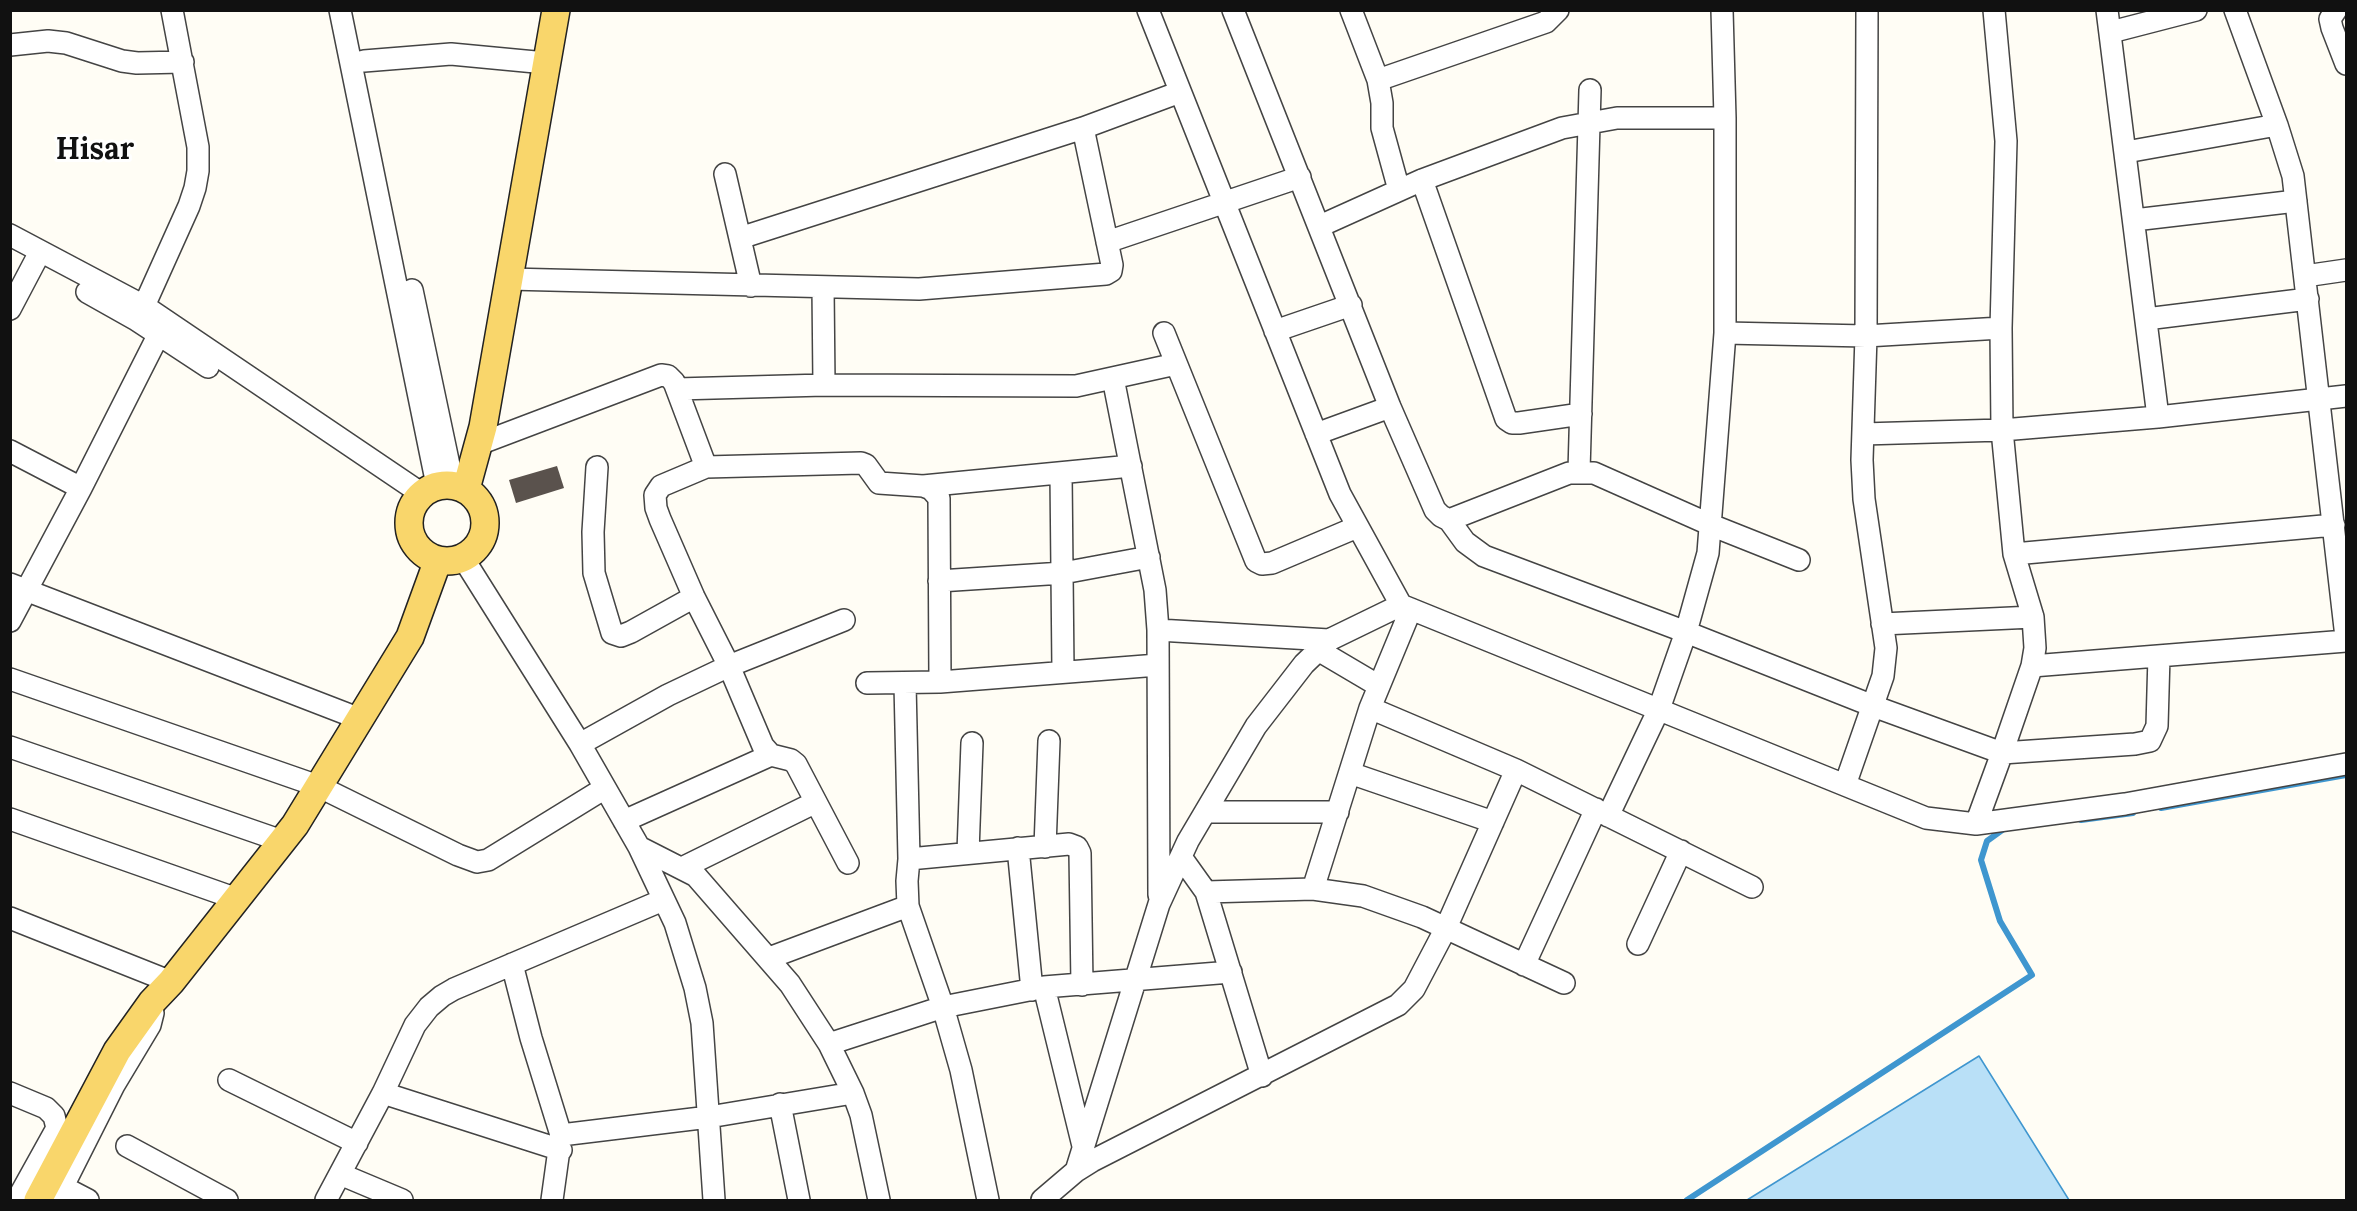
<!DOCTYPE html>
<style>
body{margin:0}
#map{position:relative;width:2357px;height:1211px;overflow:hidden;background:#fffdf5;font-family:Lora,serif}
canvas{display:block}
.frame{position:absolute;inset:0;border:12px solid #111;pointer-events:none}
</style>
<div id="map">
<canvas width="2357" height="1211"></canvas>
<div class="frame"></div>
</div>
<script>
const ctx = document.querySelector('canvas').getContext('2d');
ctx.lineJoin = 'round';
function fill(path, color) {
  ctx.fillStyle = color;
  ctx.fill(path, 'evenodd');
}
function poly(rows) {
  const path = new Path2D();
  for (const r of rows) {
    if (r.length === 3) {
      path.moveTo(r[0] + r[2], r[1]);
      path.arc(r[0], r[1], r[2], 0, 2 * Math.PI);
      continue;
    }
    path.moveTo(r[0], r[1]);
    for (let i = 2; i < r.length; i += 2) path.lineTo(r[i], r[i + 1]);
  }
  return path;
}
function strokePath(path, color, width, dash) {
  ctx.strokeStyle = color;
  ctx.lineWidth = width;
  ctx.lineCap = dash ? 'butt' : 'round';
  ctx.setLineDash(dash || []);
  ctx.stroke(path);
}
function label(font, color, halo, rows, align = 'center') {
  ctx.font = font + ' Lora,serif';
  ctx.lineWidth = 6;
  ctx.setLineDash([]);
  ctx.textBaseline = 'middle';
  ctx.strokeStyle = halo;
  ctx.fillStyle = color;
  for (const [text, x, y, turn = 0] of rows) {
    ctx.save();
    ctx.translate(x, y);
    ctx.rotate((+turn || 0) * Math.PI / 180);
    ctx.textAlign = isNaN(turn) ? turn : align;
    if (halo) ctx.strokeText(text, 0, 0);
    ctx.fillText(text, 0, 0);
    ctx.restore();
  }
}
const water = poly([
 [1979,1056,2069,1200,1747,1200,1979,1056]
]);
const stream = poly([
 [2161,808,2346,775],
 [2081,820,2133,813],
 [1687,1200,2032,975,2000,921,1981,860,1987,841,2005,828]
]);
const building = poly([
 [557,466,564,488,516,503,509,480]
]);
const minor = poly([
 [340,10,437,485],
 [1148,10,1340,494,1401,605,1926,818,1976,824,2125,804,2346,764],
 [1233,10,1390,407,1435,510,1441,516,1449,520,1569,473,1594,473,1711,525,1799,560],
 [1351,10,1378,80,1382,103,1382,128,1399,190],
 [2107,10,2158,417],
 [2235,10,2277,125,2293,176,2346,637],
 [2336,10,2330,19,2332,28,2346,64],
 [2111,32,2196,10],
 [10,45,48,41,66,43,122,61,137,63,183,62],
 [364,61,451,54,546,63],
 [1378,80,1546,22,1558,10],
 [2126,152,2277,125],
 [725,174,751,286],
 [1422,180,1506,419,1512,423,1519,423,1581,414],
 [2134,220,2296,201],
 [1320,226,1422,180,1562,128,1617,118,1725,118],
 [10,235,144,306,422,494],
 [740,238,1083,128,1180,92],
 [1107,242,1300,177],
 [2305,276,2346,270],
 [509,279,919,289,1106,274,1111,271,1112,265,1083,128],
 [823,287,824,385],
 [412,290,453,484],
 [87,292,135,319,208,367],
 [10,309,40,252],
 [137,316,144,306,189,206,195,188,198,171,198,147,172,10],
 [2146,319,2308,299],
 [1275,331,1351,305],
 [1164,333,1256,561,1262,564,1272,563,1357,527],
 [1725,333,1866,336,2001,328],
 [1113,378,1155,590,1158,630,1159,895],
 [677,389,824,385,1076,386,1176,364],
 [1316,434,1390,407],
 [1863,434,2002,430,2158,417,2346,396],
 [479,444,661,375,668,376,674,382,706,467],
 [10,451,81,488],
 [597,467,593,532,594,573,612,633,621,636,631,632,694,597],
 [1579,471,1590,90],
 [1061,473,1063,671],
 [923,486,1131,466],
 [1449,520,1465,542,1484,556,1686,632,1873,706,2002,753,2135,744,2150,741,2157,726,2159,656],
 [2014,554,2334,525],
 [463,558,580,744,639,847,675,923,695,988,702,1023,714,1200],
 [939,581,1063,573,1149,557],
 [10,584,360,719],
 [10,621,81,488,165,322],
 [1882,624,2033,617],
 [1158,630,1329,640],
 [1318,650,1379,686],
 [2032,666,2346,641],
 [10,679,318,786,458,855,477,862,488,860,605,788],
 [867,683,940,682,1158,665],
 [905,684,909,859,907,881,908,906,943,1007,961,1070,988,1200],
 [1370,708,1516,770,1752,887],
 [580,744,668,695,729,666,844,620],
 [10,747,282,841],
 [1350,773,1493,822],
 [1845,785,1883,676,1886,648,1864,499,1862,460,1866,336,1867,10],
 [1206,812,1338,812],
 [1608,816,1659,709,1686,632,1708,553,1725,333,1725,118,1722,10],
 [10,819,237,899],
 [624,821,771,755],
 [1976,824,2002,753,2032,666,2035,648,2033,617,2014,554,2002,430,2001,328,2006,141,1994,10],
 [639,847,696,876,790,984,829,1044,853,1093,861,1115,879,1200],
 [1045,847,1049,741],
 [1018,848,1032,990],
 [968,852,972,743],
 [1181,857,1206,892,1313,889,1363,896,1422,917,1564,983],
 [909,859,1069,844,1077,847,1080,853,1082,985],
 [848,863,796,764,791,760,771,755,763,746,729,666,694,597,660,519,656,508,655,495,661,486,706,467,861,463,866,465,879,483,923,486,931,489,939,498,940,682],
 [682,868,816,802],
 [1313,889,1370,708,1411,609],
 [1206,892,1262,1076],
 [10,918,171,982],
 [1638,944,1681,851],
 [769,958,908,906],
 [512,964,531,1038,561,1135,552,1200],
 [1524,965,1596,809],
 [1044,987,1083,1146],
 [829,1044,943,1007,1044,987,1231,972],
 [229,1080,357,1143],
 [10,1093,46,1108,54,1116,57,1128,17,1200],
 [383,1093,561,1150],
 [780,1104,799,1200],
 [561,1135,709,1117,853,1093],
 [127,1146,227,1200],
 [1076,1171,1159,904,1188,841,1256,726,1304,664,1329,640,1401,605],
 [340,1174,402,1200],
 [63,1187,88,1200],
 [56,1200,114,1085,150,1025,153,1013],
 [326,1200,383,1093,415,1025,429,1007,442,996,454,989,663,900],
 [1042,1200,1076,1171,1092,1161,1398,1005,1414,989,1445,930,1516,770]
]);
const major = poly([
 [447,523,38],
 [466,489,483,427,556,10],
 [38,1200,117,1051,152,1002,171,982,295,825,410,637,438,560]
]);
const townNames = [
 ["Hisar",95,150]
];
fill(water, '#b9e0f7');
strokePath(water, '#3f96cf', 1.5);
strokePath(stream, '#3f96cf', 6);
fill(building, '#5a524d');
strokePath(minor, '#444', 24);
strokePath(major, '#222', 30);
strokePath(minor, '#fff', 21);
strokePath(major, '#f9d66b', 27);
label('bold 30px', '#111', '#fff', townNames);
</script>
